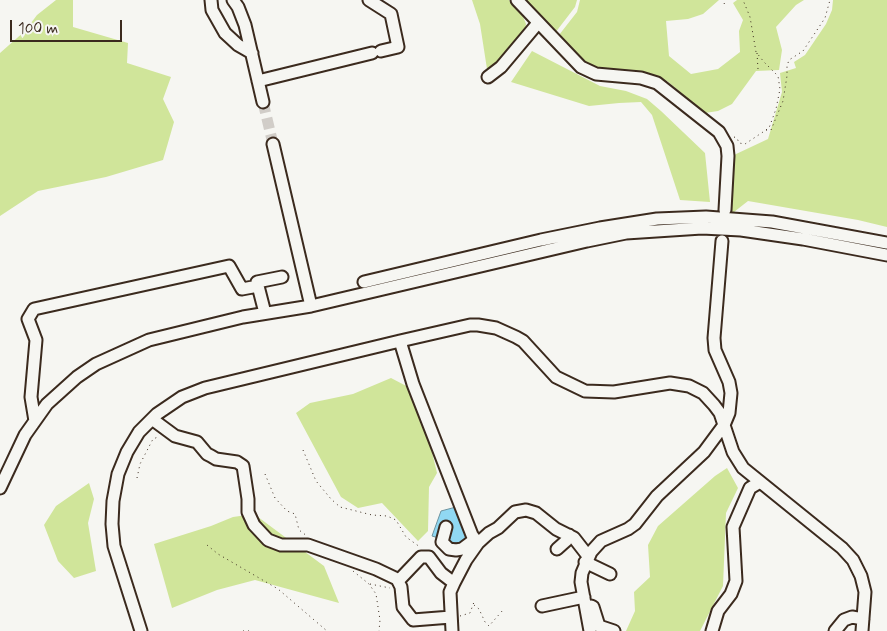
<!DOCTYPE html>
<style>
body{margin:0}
#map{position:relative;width:887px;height:631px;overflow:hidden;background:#f6f6f2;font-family:Mynerve,sans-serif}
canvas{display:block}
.scale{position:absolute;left:10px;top:20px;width:112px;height:22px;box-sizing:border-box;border:2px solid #3b2a1e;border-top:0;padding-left:6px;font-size:15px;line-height:18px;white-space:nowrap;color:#3b2a1e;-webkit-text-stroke:4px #f6f6f2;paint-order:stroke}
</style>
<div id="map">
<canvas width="887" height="631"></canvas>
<div class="scale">100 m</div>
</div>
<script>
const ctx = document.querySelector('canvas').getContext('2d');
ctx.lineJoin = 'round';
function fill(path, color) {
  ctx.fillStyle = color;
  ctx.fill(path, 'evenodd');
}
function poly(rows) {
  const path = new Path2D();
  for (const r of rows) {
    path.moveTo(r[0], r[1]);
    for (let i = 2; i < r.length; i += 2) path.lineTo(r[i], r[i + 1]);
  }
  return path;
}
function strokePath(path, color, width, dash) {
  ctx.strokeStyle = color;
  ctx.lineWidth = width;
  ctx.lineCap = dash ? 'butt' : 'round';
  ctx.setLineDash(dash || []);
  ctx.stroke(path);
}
const green = poly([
 [56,0,73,0,73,27,128,43,127,63,171,77,163,99,174,122,163,160,106,177,38,191,0,216,0,53,25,31,37,15],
 [472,0,509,0,522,14,526,24,525,31,498,65,487,69,480,24],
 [522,0,577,0,575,7,555,33],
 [580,0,719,0,703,14,688,19,666,21,669,56,691,74,718,69,740,52,739,31,743,20,733,3,737,0,804,0,796,5,776,27,782,50,779,70,756,71,732,104,718,111,705,113,667,81,643,74,605,71,586,64,570,45,559,35,577,12],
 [833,0,887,0,887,227,858,220,748,201,734,212,731,212,734,155,768,139,782,92,780,73,796,68,794,62,805,55,826,24,832,10],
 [532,51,600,86,626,91,647,99,661,111,705,153,710,202,680,200,652,115,641,102,619,103,589,106,511,82],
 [391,378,412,389,430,444,437,473,429,487,428,531,418,541,382,503,358,508,341,497,296,413,310,403,353,394],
 [727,468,738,488,726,513,723,586,700,631,626,631,635,611,634,592,650,577,648,545,658,526,715,476],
 [89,483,94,499,88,523,96,571,74,578,58,561,44,525,56,506],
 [254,514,324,566,339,603,255,580,217,590,172,608,154,544,211,526,233,517]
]);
const water = poly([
 [456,507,467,537,458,544,432,536,441,511,456,507]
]);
const minorTunnel = poly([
 [263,102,273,144]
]);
const path = poly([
 [724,4,726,0],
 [757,53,758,69],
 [766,130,771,130,783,101,787,76,787,66,789,60,803,51,825,18,830,0],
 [734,137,737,138,739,143,745,144,769,128,776,109,780,89,778,76,764,62,756,52,750,17,743,0],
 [303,450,316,481,331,499,340,507,372,515,387,516,396,520,406,537,420,547],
 [265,474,275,498,287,511,295,514,299,530,307,536],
 [137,478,140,464,153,439,158,437],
 [207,545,218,554,278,589,327,631],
 [353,571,369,584,376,594,380,620,379,631],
 [370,584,390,588],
 [474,605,479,609,485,622,489,626,503,610],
 [460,616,470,613,474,602],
 [243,631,250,631]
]);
const minor = poly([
 [211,0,212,10,225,33,238,45,252,53],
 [233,0,238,7,245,25,263,102],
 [369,0,391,14,398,47,381,51],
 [517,0,581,67,596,74,641,78,657,83,719,132,727,146,728,156,725,210],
 [488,77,501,67,538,23],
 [258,81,372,53],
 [273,144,311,306],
 [364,282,541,240,600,228,657,219,706,217,772,222,887,243],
 [265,313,257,282,282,277],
 [400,341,413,384,472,535,478,543],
 [152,419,175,436,197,442,207,454,211,456,216,459,237,462,243,466,248,499,248,512,254,525,268,540,281,545,308,545,376,569,397,579,401,578,421,557,429,557,441,573,454,583],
 [35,421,31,397,36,340,28,319,34,309,229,266,242,289,258,286],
 [0,488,25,435,47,404,77,377,96,364,149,340,243,317,311,306,587,241,626,233,702,228,741,230,803,239,887,255],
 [446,527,442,542,449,549,456,550,462,549,474,540],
 [557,549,566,541,569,535],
 [585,562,610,574],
 [397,579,401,587,403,607,413,620,451,617],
 [542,606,584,597],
 [591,606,593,607,599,626,614,631],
 [141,631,114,546,112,524,113,501,118,474,127,452,139,432,157,414,182,397,205,388,400,341,470,325,478,325,496,328,516,337,523,341,556,377,585,391,614,392,670,383,689,386,703,393,714,405,720,413,733,452,743,468,842,548,853,560,861,576,865,592,862,631],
 [452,631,450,592,454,583,466,560,478,543,489,533,498,528,515,512,526,510,536,513,556,529,574,538,588,556],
 [590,631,581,582,582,573,591,552,601,541,628,529,635,524,657,496,704,452,724,425,729,413,731,393,729,382,715,350,714,338,722,241],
 [712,631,718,611,731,594,736,581,733,527,750,488,760,482],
 [835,631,844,620,852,617,863,619]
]);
fill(green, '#d0e59a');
fill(water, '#90d8f2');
strokePath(water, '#6e929d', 1);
strokePath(minorTunnel, '#d1cdc8', 11, [11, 5.5]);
strokePath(minor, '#3b2a1e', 15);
strokePath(path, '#3b2a1e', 1, [1, 4]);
strokePath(minor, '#f6f6f2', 11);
</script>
